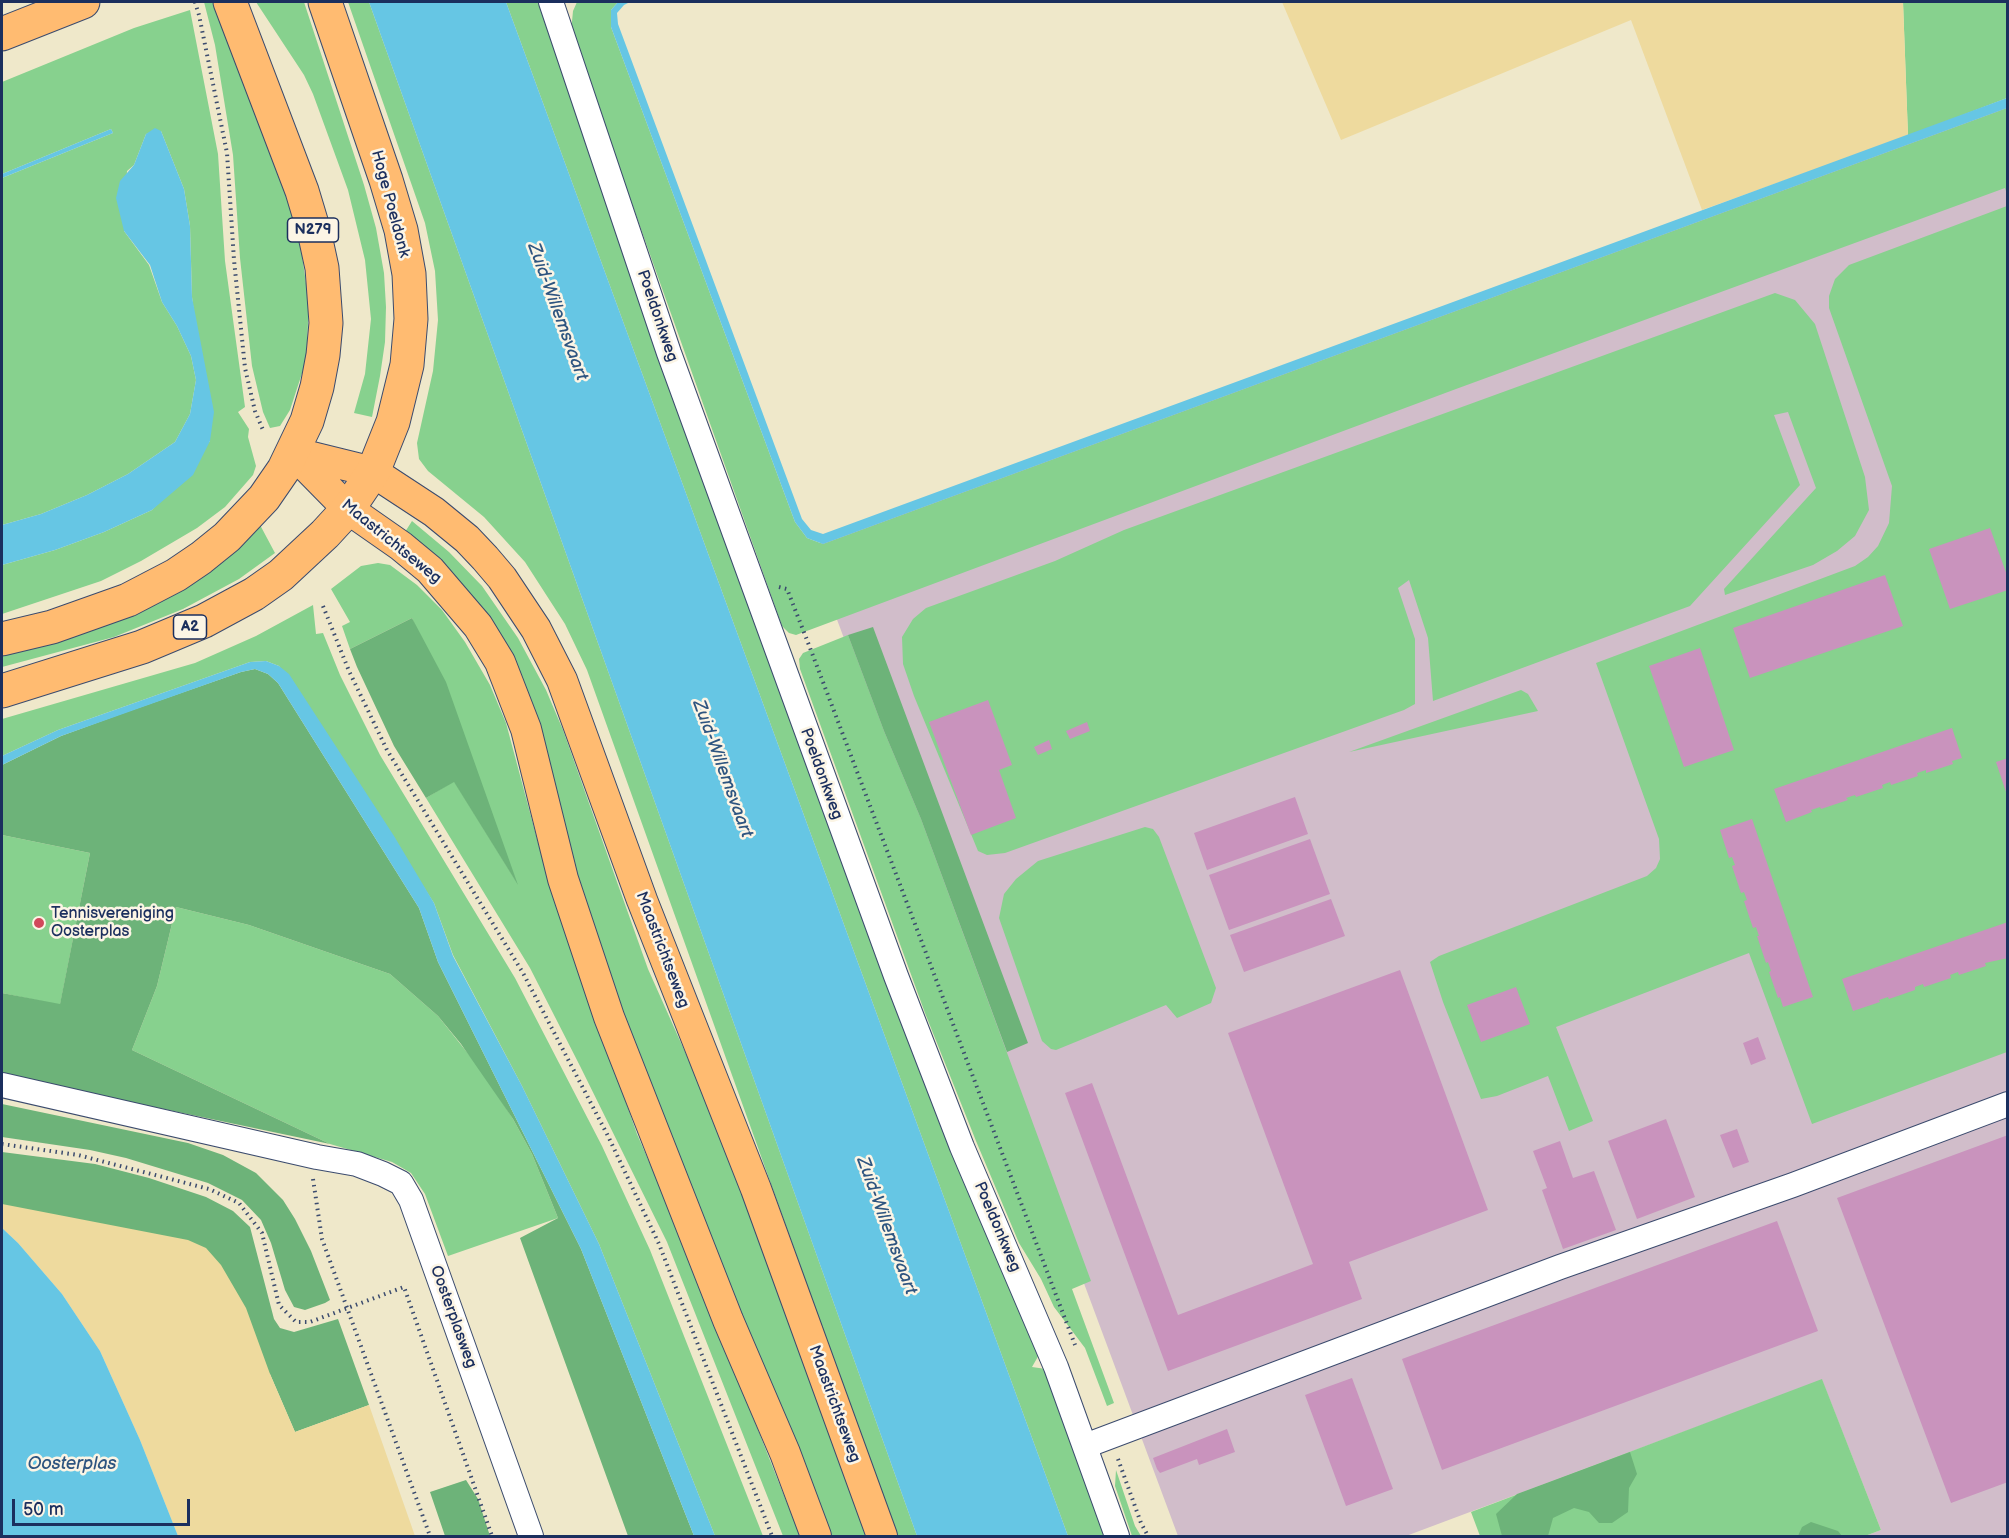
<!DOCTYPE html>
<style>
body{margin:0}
#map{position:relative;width:2009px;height:1538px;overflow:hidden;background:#efe8ca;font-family:"Balsamiq Sans",sans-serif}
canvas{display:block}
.frame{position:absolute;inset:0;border:3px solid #1b2f5e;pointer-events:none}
.scale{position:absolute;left:12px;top:1499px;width:178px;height:27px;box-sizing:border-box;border:3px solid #1b2f5e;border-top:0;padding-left:8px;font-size:18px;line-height:21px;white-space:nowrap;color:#1b2f5e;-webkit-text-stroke:4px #fcf5e5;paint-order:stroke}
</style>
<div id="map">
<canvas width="2009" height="1538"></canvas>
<div class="frame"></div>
<div class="scale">50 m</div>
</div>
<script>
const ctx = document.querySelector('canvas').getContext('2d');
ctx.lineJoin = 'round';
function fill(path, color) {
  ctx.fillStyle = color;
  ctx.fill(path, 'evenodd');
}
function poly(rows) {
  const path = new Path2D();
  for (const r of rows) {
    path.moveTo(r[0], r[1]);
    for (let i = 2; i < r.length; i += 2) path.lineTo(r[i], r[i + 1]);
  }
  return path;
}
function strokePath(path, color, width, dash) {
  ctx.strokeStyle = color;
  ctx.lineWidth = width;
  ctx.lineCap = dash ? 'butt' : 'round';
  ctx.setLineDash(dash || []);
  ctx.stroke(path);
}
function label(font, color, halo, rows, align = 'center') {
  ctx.font = font + ' "Balsamiq Sans",sans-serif';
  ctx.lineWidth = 5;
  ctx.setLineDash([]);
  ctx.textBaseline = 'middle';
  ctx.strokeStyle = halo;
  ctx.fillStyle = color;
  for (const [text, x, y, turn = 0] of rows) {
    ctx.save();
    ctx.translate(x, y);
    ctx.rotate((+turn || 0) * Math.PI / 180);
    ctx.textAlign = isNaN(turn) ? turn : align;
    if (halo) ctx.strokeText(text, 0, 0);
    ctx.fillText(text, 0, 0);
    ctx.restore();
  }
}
const industrial = poly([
 [2007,104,2007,1536,1865,1536,1881,1530,1822,1380,1406,1536,1178,1536,810,547]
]);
const green = poly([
 [204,2,215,2,286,191,301,248,309,305,306,361,290,410,280,426,270,428,263,412,252,366,240,258,233,155,215,45],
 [256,2,304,2,364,185,376,228,384,273,386,307,385,342,380,376,372,417,354,413,365,374,371,319,365,260,348,190,313,94,304,75],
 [348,2,369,2,917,1536,897,1536,587,670,565,624,525,562,484,517,428,471,419,459,417,443,433,371,438,320,435,271,425,223],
 [506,2,541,2,1040,1353,1032,1367,1046,1369,1105,1536,1068,1536],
 [577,2,618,2,611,10,611,27,795,522,807,538,823,544,2007,108,2007,194,2005,188,1456,389,796,635,789,633,782,626,778,615,571,32,573,11],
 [1903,2,2007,2,2007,98,1908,136],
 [190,10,218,154,225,261,245,407,238,412,249,429,248,437,256,466,253,475,225,507,197,528,141,561,101,581,2,614,2,565,55,550,104,532,152,510,210,441,192,297,190,226,184,189,161,131,146,134,134,165,127,171,124,231,149,265,162,302,177,326,191,356,196,380,190,414,175,442,128,474,87,495,41,514,2,525,2,178,113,133,111,129,2,174,2,82,134,28],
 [2007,206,2007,1052,1812,1124,1749,953,1556,1027,1593,1121,1569,1131,1548,1076,1497,1096,1481,1099,1443,1002,1430,962,1439,956,1647,876,1656,868,1660,859,1659,839,1596,663,1855,566,1868,557,1878,546,1889,523,1892,486,1829,308,1829,296,1835,279,1849,265],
 [1775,293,1795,300,1815,324,1865,477,1869,510,1855,536,1837,551,1813,565,1725,595,1724,589,1816,488,1788,412,1774,415,1800,485,1690,606,1433,701,1428,638,1409,580,1398,588,1415,639,1415,704,1404,710,1005,853,987,855,978,851,914,696,903,664,902,637,913,619,926,608,1055,561,1124,530],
 [412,521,449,552,482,586,518,638,546,690,563,730,648,969,735,1164,867,1536,827,1536,655,1100,593,928,571,856,532,702,504,644,471,594,441,562,405,532],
 [259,523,275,553,239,579,183,609,114,637,2,667,2,656,27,649],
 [378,563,390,565,417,585,442,610,465,642,490,685,506,723,548,880,637,1134,682,1238,800,1536,783,1536,667,1242,580,1066,530,968,426,798,454,781,516,881,412,618,350,649,342,626,350,622,331,589,361,566],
 [313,605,316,634,323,633,340,675,380,755,515,978,602,1146,650,1250,763,1536,715,1536,599,1244,522,1086,453,955,434,903,279,666,266,661,250,662,58,730,2,756,2,719,195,663,256,636],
 [848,635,884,731,921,819,1091,1281,1072,1289,1114,1403,1107,1406,1085,1348,1054,1307,1041,1279,1019,1243,976,1141,925,1013,800,669,799,659,803,653],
 [1521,690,1528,694,1538,711,1349,752],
 [1145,827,1153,829,1159,837,1216,988,1211,1003,1177,1018,1166,1005,1056,1050,1051,1049,1042,1041,999,918,1004,894,1016,879,1038,861],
 [2,835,90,853,60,1005,2,993],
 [176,907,249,925,390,974,438,1016,482,1071,513,1119,532,1154,558,1218,448,1256,425,1194,411,1173,392,1162,330,1144,132,1050,157,986],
 [1822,1379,1881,1530,1865,1536,1480,1536,1471,1512],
 [1116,1470,1135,1526,1141,1536,1132,1536,1115,1486]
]);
const forest = poly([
 [412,618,446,682,518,885,454,782,426,798,394,746,357,667,350,649],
 [873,627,1028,1043,1007,1052,921,819,884,731,848,635],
 [255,669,268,674,278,683,419,908,438,962,581,1249,694,1536,628,1536,520,1238,558,1218,532,1154,513,1119,461,1044,438,1016,390,974,249,925,176,907,157,986,132,1050,330,1144,2,1075,2,993,60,1004,90,853,2,835,2,765,61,736,121,714,241,672],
 [2,1104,188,1143,223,1155,256,1173,283,1200,295,1219,311,1251,330,1300,325,1303,305,1310,294,1307,285,1290,271,1243,261,1220,242,1200,208,1183,126,1158,90,1150,2,1137],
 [2,1152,95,1164,149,1178,206,1197,233,1211,250,1227,274,1319,280,1328,294,1332,338,1319,369,1405,295,1432,270,1374,2,1204],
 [1630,1452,1637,1474,1629,1488,1628,1512,1612,1523,1599,1523,1589,1512,1574,1508,1553,1518,1548,1536,1502,1536,1496,1514,1517,1494],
 [466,1480,478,1499,490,1536,445,1536,430,1492],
 [1811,1522,1838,1531,1842,1536,1798,1536,1802,1527]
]);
const sand = poly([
 [1282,2,1903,2,1908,136,1702,210,1631,20,1341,140],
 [2,1204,188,1240,206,1248,221,1265,246,1308,270,1374,295,1432,369,1405,415,1536,178,1536,140,1440,100,1351,62,1294,18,1243,2,1228]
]);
const water = poly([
 [369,2,506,2,1068,1536,917,1536],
 [618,2,630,2,624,5,617,13,618,24,802,519,811,530,823,534,2007,98,2007,108,823,544,807,538,795,522,611,27,611,10],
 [155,128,161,131,184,189,190,226,192,297,214,412,210,441,193,475,152,510,104,532,55,550,2,565,2,525,41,514,87,495,128,474,175,442,190,414,196,380,191,356,177,326,162,302,150,265,124,231,116,198,120,181,134,165,146,134],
 [111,129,113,133,2,178,2,174],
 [266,661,279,666,289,674,394,836,434,903,453,956,522,1086,599,1244,715,1536,694,1536,581,1249,438,962,419,908,278,683,268,674,255,669,241,672,61,736,2,765,2,756,58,730,250,662],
 [2,1228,18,1243,62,1294,100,1351,140,1440,178,1536,2,1536]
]);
const building = poly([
 [1990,528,2008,578,2008,590,1950,609,1929,549],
 [1885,575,1903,626,1750,678,1733,628],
 [1700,648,1734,750,1684,767,1649,666],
 [988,700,1012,765,999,770,1016,818,971,835,929,722],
 [1087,722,1090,731,1070,739,1066,731],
 [1952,728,1962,758,1952,761,1953,764,1926,773,1926,770,1917,773,1918,776,1891,785,1890,782,1882,785,1883,788,1856,797,1855,795,1846,798,1848,800,1821,809,1820,807,1811,810,1812,812,1786,822,1774,789],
 [1049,740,1052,749,1038,755,1034,747],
 [2008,758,2008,795,2007,795,1996,762],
 [1295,797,1308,834,1207,870,1194,833],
 [1752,819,1813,997,1783,1007,1780,997,1778,998,1769,972,1771,971,1768,962,1766,963,1757,936,1759,936,1756,927,1753,928,1744,901,1747,900,1744,892,1741,893,1732,866,1735,865,1732,857,1729,858,1720,830],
 [1310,839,1330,894,1229,930,1209,875],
 [1331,899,1345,936,1244,972,1230,935],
 [2008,922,2008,958,1985,963,1986,966,1959,975,1958,972,1950,975,1951,978,1924,987,1923,984,1915,987,1915,990,1889,999,1888,997,1879,1000,1880,1002,1853,1011,1842,979],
 [1400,970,1488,1210,1349,1262,1362,1299,1168,1371,1065,1093,1092,1083,1178,1315,1313,1264,1228,1033],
 [1516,987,1530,1024,1481,1042,1467,1005],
 [1758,1037,1766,1059,1751,1065,1743,1043],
 [1666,1119,1695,1197,1637,1219,1608,1141],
 [1737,1129,1749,1162,1733,1168,1720,1135],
 [2008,1135,2008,1482,1951,1503,1837,1198],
 [1560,1141,1573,1178,1594,1171,1616,1230,1563,1249,1542,1190,1547,1188,1533,1151],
 [1777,1221,1818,1331,1442,1470,1402,1359],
 [1352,1378,1393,1489,1346,1506,1305,1395],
 [1227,1429,1235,1452,1199,1465,1197,1459,1160,1473,1157,1469,1153,1458]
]);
const path = poly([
 [195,2,199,15,227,153,234,260,245,368,255,411,263,430],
 [779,587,787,589,807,640,1075,1345],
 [323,606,349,671,387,750,523,973,608,1136,659,1244,772,1536],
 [2,1144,78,1155,209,1189,239,1203,262,1233,279,1305,296,1322,310,1322,404,1287,492,1536],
 [313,1179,322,1239,430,1536],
 [1118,1459,1141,1523,1148,1536]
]);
const minor = poly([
 [551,2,669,353,896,976,962,1147,1056,1367,1117,1536],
 [2,1085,317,1157,357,1164,383,1174,401,1183,411,1200,531,1536],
 [1085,1446,1560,1267,1793,1185,2008,1104]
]);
const major = poly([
 [292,452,373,472,434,512,467,539,485,558,502,578,536,629,562,680,642,900,756,1189,882,1536],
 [292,452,348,509,401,546,430,570,478,626,500,662,526,729,563,879,609,1017,728,1320,785,1453,816,1536]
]);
const highway = poly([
 [2,34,83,2],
 [2,639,52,627,128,600,176,575,201,558,227,537,264,498,284,469,307,421,317,387,323,355,326,323,322,268,314,231,302,191,230,2],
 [2,691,142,647,204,621,254,594,281,575,325,534,348,509,373,472,393,422,407,365,411,319,409,274,401,230,386,180,325,2]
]);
const markers = [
 [39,923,6,"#d1495b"]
];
const shields = [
 [313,230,51],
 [190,627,33]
];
const shieldNames = [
 ["N279",313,230],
 ["A2",190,627]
];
const streetNames = [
 ["Hoge Poeldonk",390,204,75],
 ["Poeldonkweg",657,316,71],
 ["Maastrichtseweg",391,542,39],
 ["Poeldonkweg",821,774,70],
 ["Maastrichtseweg",662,950,69],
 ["Poeldonkweg",997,1227,67],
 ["Oosterplasweg",453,1317,70],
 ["Maastrichtseweg",834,1404,70]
];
const poiNames = [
 ["Tennisvereniging",51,914],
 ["Oosterplas",51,932]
];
const waterNames = [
 ["Zuid-Willemsvaart",557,312,70],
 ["Zuid-Willemsvaart",722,769,70],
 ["Zuid-Willemsvaart",886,1226,70],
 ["Oosterplas",72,1464]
];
fill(industrial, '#d1bdca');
fill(green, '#87d18e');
fill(forest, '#6db379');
fill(sand, '#eeda9e');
fill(water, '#66c6e4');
fill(building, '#c993bd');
strokePath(minor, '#3b4b6e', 26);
strokePath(major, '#3b4b6e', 32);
strokePath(highway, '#3b4b6e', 35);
strokePath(path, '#3b4b6e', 4, [1.5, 4.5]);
strokePath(minor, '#fff', 24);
strokePath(major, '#ffbb71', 30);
strokePath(highway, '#ffbb71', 33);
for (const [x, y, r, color] of markers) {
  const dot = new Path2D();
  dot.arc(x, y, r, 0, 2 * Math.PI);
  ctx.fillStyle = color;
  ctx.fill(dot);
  strokePath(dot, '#fcf5e5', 2);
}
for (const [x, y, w] of shields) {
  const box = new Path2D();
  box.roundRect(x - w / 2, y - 12, w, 24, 4.5);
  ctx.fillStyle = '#fcf5e5';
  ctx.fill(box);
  strokePath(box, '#1b2f5e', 1.5);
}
label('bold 15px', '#1b2f5e', null, shieldNames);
label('16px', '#1b2f5e', '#fcf5e5', streetNames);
label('16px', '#1b2f5e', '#fcf5e5', poiNames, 'left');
label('italic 18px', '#2e5580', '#fcf5e5', waterNames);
</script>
